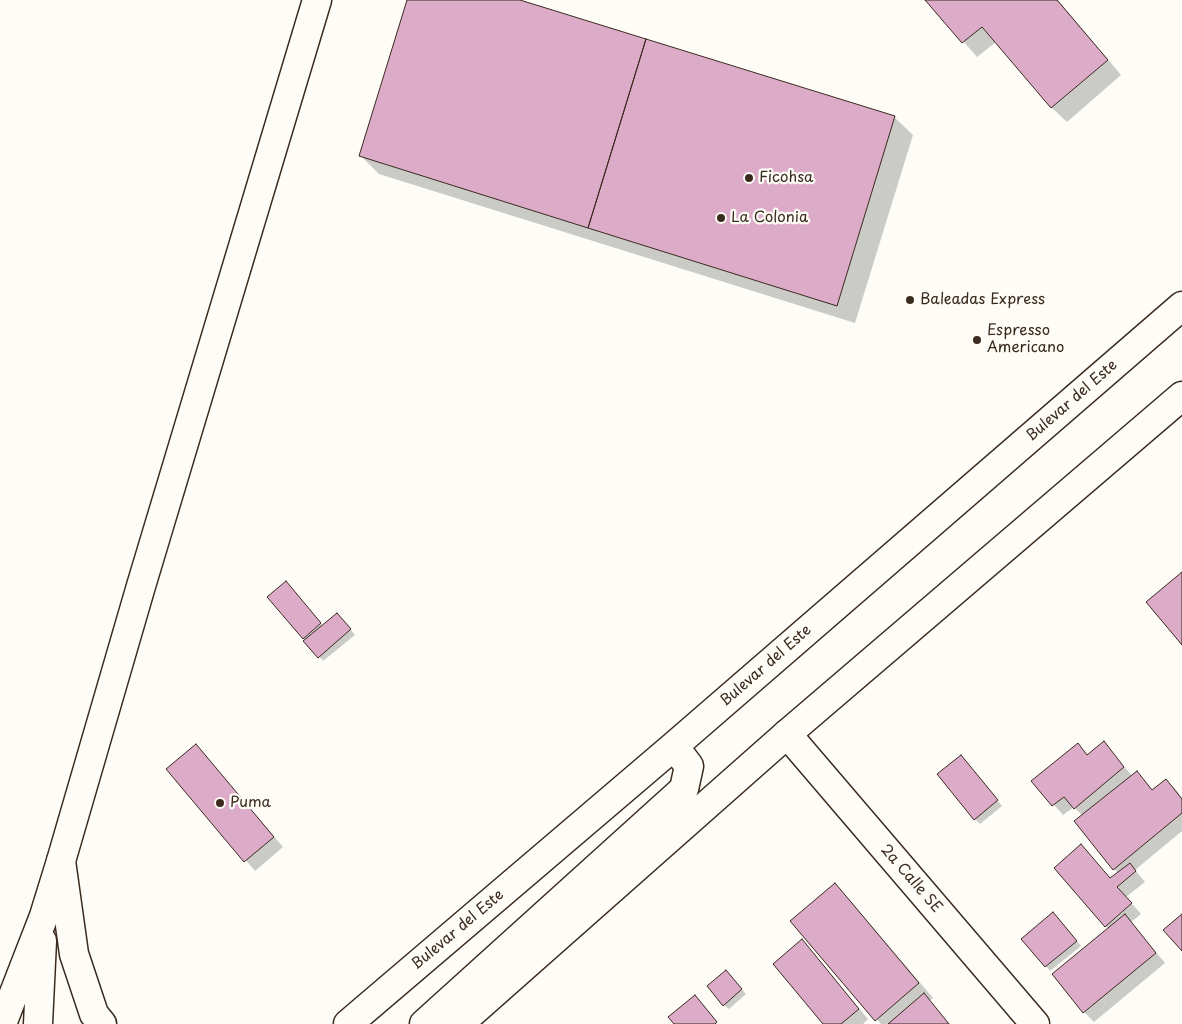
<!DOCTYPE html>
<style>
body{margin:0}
canvas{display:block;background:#fdfcf7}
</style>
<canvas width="1182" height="1024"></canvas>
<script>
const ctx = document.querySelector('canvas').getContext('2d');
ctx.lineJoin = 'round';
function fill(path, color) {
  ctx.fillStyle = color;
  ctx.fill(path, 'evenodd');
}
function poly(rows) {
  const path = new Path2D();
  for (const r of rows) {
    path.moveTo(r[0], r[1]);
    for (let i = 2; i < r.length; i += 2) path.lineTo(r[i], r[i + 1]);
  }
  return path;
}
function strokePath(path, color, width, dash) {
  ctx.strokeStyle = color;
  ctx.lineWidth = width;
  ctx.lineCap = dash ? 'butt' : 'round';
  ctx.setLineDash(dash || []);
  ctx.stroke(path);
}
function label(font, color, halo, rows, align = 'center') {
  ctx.font = font + ' "Playpen Sans",sans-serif';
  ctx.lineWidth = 4.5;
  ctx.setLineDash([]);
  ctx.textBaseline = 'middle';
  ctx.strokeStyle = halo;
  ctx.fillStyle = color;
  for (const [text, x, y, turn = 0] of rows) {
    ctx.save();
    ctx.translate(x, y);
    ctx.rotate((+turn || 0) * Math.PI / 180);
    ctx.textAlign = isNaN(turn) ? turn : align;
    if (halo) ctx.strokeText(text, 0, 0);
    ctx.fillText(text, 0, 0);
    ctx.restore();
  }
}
const shadow = poly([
 [408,0,516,0,894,117,913,135,855,323,379,174,361,156],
 [927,0,1058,0,1121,75,1067,122,1052,108,996,42,977,57],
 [290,587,323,626,342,619,355,635,323,661,269,597],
 [1104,743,1132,776,1137,773,1153,791,1166,780,1176,790,1182,798,1182,831,1135,870,1145,882,1126,897,1141,914,1131,922,1165,963,1094,1022,1084,1012,1109,929,1106,926,1118,873,1114,869,1083,816,1074,807,1063,815,1033,781,1078,745,1088,756],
 [196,745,283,847,255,871,168,769],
 [966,761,1002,806,980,824,975,819],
 [834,885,849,899,933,998,929,1001,950,1024,881,1024,792,921],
 [1058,918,1081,946,1050,971,1046,966],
 [802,940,868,1019,863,1024,824,1024],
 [730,976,746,994,729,1009,724,1005]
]);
const building = poly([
 [407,0,520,0,646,39,588,228,359,156,407,0],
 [925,0,1057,0,1108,60,1051,108,982,27,962,43,925,0],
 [646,39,895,116,837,306,588,228,646,39],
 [1182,572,1182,645,1146,602,1182,572],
 [286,581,321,623,303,639,267,597,286,581],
 [337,613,351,629,318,658,303,641,337,613],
 [1104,741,1124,767,1074,809,1064,797,1052,806,1031,781,1078,743,1087,755,1104,741],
 [196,744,274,837,244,862,166,769,196,744],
 [961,755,998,800,974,820,937,774,961,755],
 [1137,771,1152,790,1166,779,1182,799,1182,813,1113,870,1074,821,1137,771],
 [1081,844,1110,878,1130,863,1136,871,1117,887,1132,903,1105,927,1054,868,1081,844],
 [835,883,919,983,875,1021,790,921,835,883],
 [1053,912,1077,941,1045,967,1021,939,1053,912],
 [1125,914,1156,953,1083,1013,1052,974,1125,914],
 [1182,914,1182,951,1163,930,1182,914],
 [802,939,859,1009,841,1024,823,1024,773,964,802,939],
 [726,970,742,989,723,1006,707,986,726,970],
 [924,993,949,1024,888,1024,924,993],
 [695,995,717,1022,715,1024,674,1024,668,1017,695,995]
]);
const street = poly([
 [787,734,1035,1024]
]);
const secondary = poly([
 [2,1024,44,916,61,861,141,586,317,0],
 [38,1024,42,941]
]);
const highway = poly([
 [61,861,74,954,94,1014,102,1024],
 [348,1024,674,746,1182,306],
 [424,1024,684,789,689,766,674,746],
 [459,1024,787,734,1182,396]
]);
const markers = [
 [749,178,5,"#3b2a1e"],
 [721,218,5,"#3b2a1e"],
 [910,300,5,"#3b2a1e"],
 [977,340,5,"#3b2a1e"],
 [220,803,5,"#3b2a1e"]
];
const poiNames = [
 ["Ficohsa",759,178],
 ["La Colonia",731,218],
 ["Baleadas Express",920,300],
 ["Espresso",987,331],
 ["Americano",987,348],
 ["Puma",230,803]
];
const streetNames = [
 ["Bulevar del Este",1072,401,-41],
 ["Bulevar del Este",766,666,-41],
 ["2a Calle SE",911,879,49],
 ["Bulevar del Este",458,930,-40]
];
fill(shadow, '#0003');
fill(building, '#dcabc8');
strokePath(building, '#3b2a1e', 1);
strokePath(street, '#3b2a1e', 31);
strokePath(secondary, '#3b2a1e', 31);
strokePath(highway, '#3b2a1e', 31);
strokePath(street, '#fdfcf7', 28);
strokePath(secondary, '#fdfcf7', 28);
strokePath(highway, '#fdfcf7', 28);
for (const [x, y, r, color] of markers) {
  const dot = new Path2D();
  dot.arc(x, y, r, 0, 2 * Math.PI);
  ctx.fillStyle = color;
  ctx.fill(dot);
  strokePath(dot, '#fdfcf7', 2);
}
label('15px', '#3b2a1e', '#fdfcf7', poiNames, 'left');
label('15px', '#3b2a1e', '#fdfcf7', streetNames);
</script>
